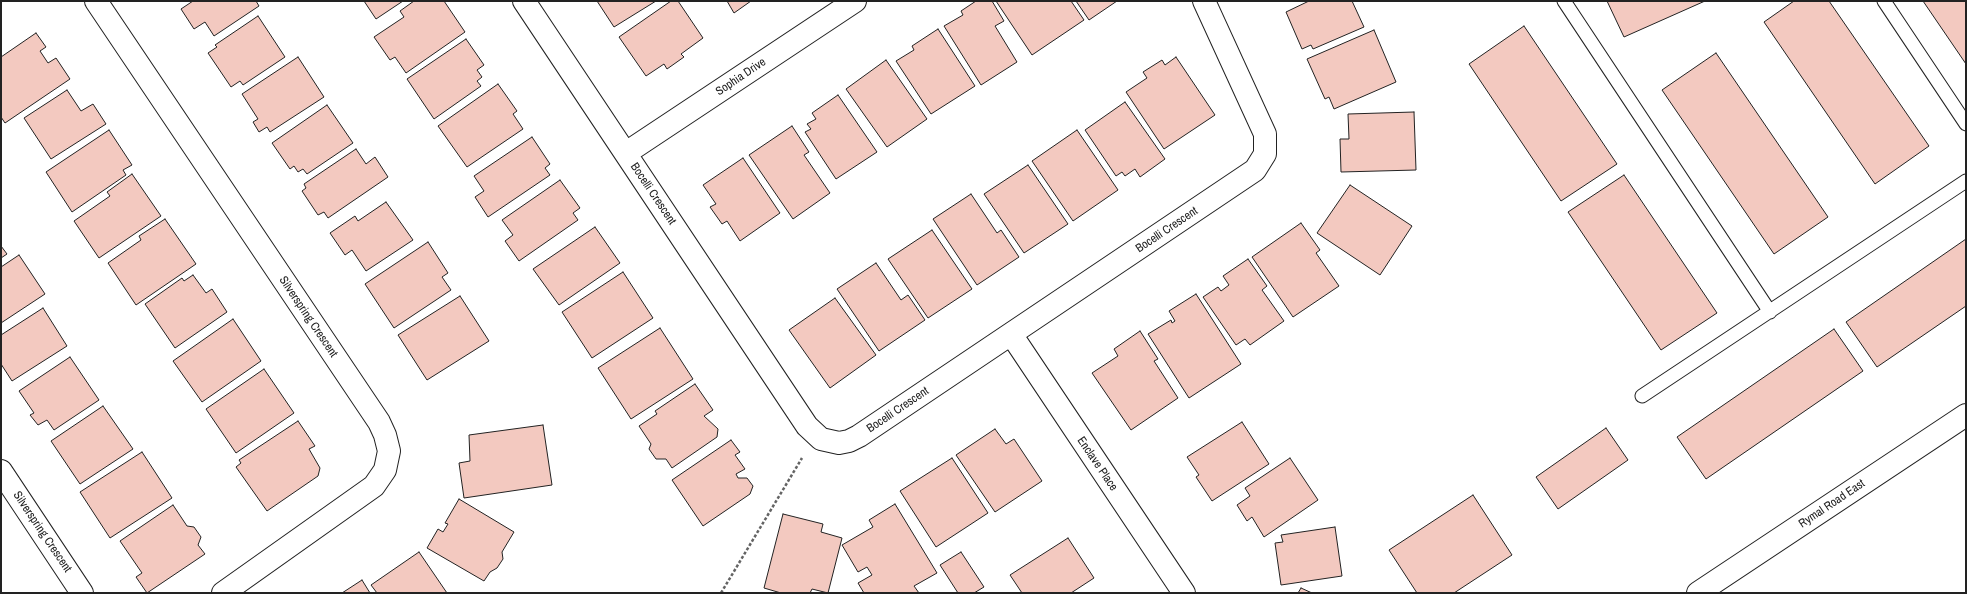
<!DOCTYPE html>
<style>
body{margin:0}
#map{position:relative;width:1967px;height:594px;overflow:hidden;background:#fff;font-family:"Archivo Narrow",sans-serif}
canvas{display:block}
.frame{position:absolute;inset:0;border:2px solid #222;pointer-events:none}
</style>
<div id="map">
<canvas width="1967" height="594"></canvas>
<div class="frame"></div>
</div>
<script>
const ctx = document.querySelector('canvas').getContext('2d');
ctx.lineJoin = 'round';
function fill(path, color) {
  ctx.fillStyle = color;
  ctx.fill(path, 'evenodd');
}
function poly(rows) {
  const path = new Path2D();
  for (const r of rows) {
    path.moveTo(r[0], r[1]);
    for (let i = 2; i < r.length; i += 2) path.lineTo(r[i], r[i + 1]);
  }
  return path;
}
function strokePath(path, color, width, dash) {
  ctx.strokeStyle = color;
  ctx.lineWidth = width;
  ctx.lineCap = dash ? 'butt' : 'round';
  ctx.setLineDash(dash || []);
  ctx.stroke(path);
}
function label(font, color, halo, rows, align = 'center') {
  ctx.font = font + ' "Archivo Narrow",sans-serif';
  ctx.lineWidth = 3;
  ctx.setLineDash([]);
  ctx.textBaseline = 'middle';
  ctx.strokeStyle = halo;
  ctx.fillStyle = color;
  for (const [text, x, y, turn = 0] of rows) {
    ctx.save();
    ctx.translate(x, y);
    ctx.rotate((+turn || 0) * Math.PI / 180);
    ctx.textAlign = isNaN(turn) ? turn : align;
    if (halo) ctx.strokeText(text, 0, 0);
    ctx.fillText(text, 0, 0);
    ctx.restore();
  }
}
const building = poly([
 [193,1,256,1,259,6,214,36,205,22,194,29,181,9,193,1],
 [364,1,403,1,376,19,364,1],
 [414,1,444,1,465,32,406,73,395,57,390,60,374,37,404,17,400,11,414,1],
 [597,1,656,1,614,27,597,1],
 [671,1,678,1,703,38,681,54,684,57,667,69,664,64,646,76,619,37,671,1],
 [727,1,751,1,734,13,727,1],
 [976,1,992,1,1004,21,995,26,1017,62,981,85,944,26,963,15,961,11,976,1],
 [996,1,1071,1,1084,20,1032,55,996,1],
 [1076,1,1117,1,1089,20,1076,1],
 [1309,1,1352,1,1364,27,1313,49,1311,45,1302,49,1286,12,1309,1],
 [1607,1,1705,1,1624,37,1607,1],
 [1794,1,1829,1,1929,146,1875,184,1764,22,1794,1],
 [1923,1,1966,1,1966,64,1923,1],
 [258,16,285,57,243,85,240,81,231,87,208,53,217,47,215,45,258,16],
 [1524,26,1617,164,1561,201,1469,64,1524,26],
 [938,29,975,86,931,114,896,61,914,50,912,46,938,29],
 [1374,30,1396,82,1334,109,1329,97,1325,99,1307,59,1374,30],
 [36,33,46,47,40,51,48,63,56,58,70,79,5,123,1,117,1,57,36,33],
 [466,39,484,65,477,70,482,77,477,81,481,86,434,119,407,79,466,39],
 [1716,53,1828,217,1774,254,1662,90,1716,53],
 [298,57,324,97,270,132,267,127,259,132,253,122,258,119,242,94,298,57],
 [1176,57,1215,115,1164,149,1126,92,1147,78,1143,72,1162,60,1165,65,1176,57],
 [886,60,927,119,887,147,846,89,886,60],
 [498,84,517,111,513,114,523,129,467,167,438,126,498,84],
 [67,90,81,111,93,104,106,124,51,159,24,118,67,90],
 [838,95,877,152,836,179,805,132,811,129,807,124,816,119,812,113,838,95],
 [1125,102,1165,159,1140,177,1135,169,1125,176,1122,172,1116,176,1085,130,1125,102],
 [327,105,353,143,307,174,303,169,298,172,294,166,290,169,272,143,327,105],
 [1414,112,1416,170,1341,172,1340,139,1349,139,1348,114,1414,112],
 [792,126,809,152,804,155,830,193,793,219,749,155,792,126],
 [109,130,132,165,123,170,126,175,72,212,46,172,109,130],
 [1077,130,1118,190,1073,221,1032,161,1077,130],
 [532,137,550,164,545,168,550,175,488,217,475,197,484,191,474,176,532,137],
 [356,149,366,164,375,157,388,177,328,218,324,212,318,215,302,191,306,188,304,184,356,149],
 [743,158,780,213,740,241,727,221,722,224,710,207,716,204,703,185,743,158],
 [1028,165,1068,224,1024,253,984,194,1028,165],
 [132,174,161,216,99,258,74,221,110,196,107,192,132,174],
 [1624,175,1717,313,1661,350,1568,212,1624,175],
 [560,180,580,208,573,213,578,220,519,261,505,241,513,235,502,220,560,180],
 [1350,185,1412,226,1380,275,1317,233,1350,185],
 [971,194,997,233,1001,230,1019,257,977,285,933,219,971,194],
 [386,202,413,240,366,271,352,250,345,255,330,233,355,216,358,221,386,202],
 [165,219,196,264,136,305,108,263,141,240,139,236,165,219],
 [1301,223,1320,250,1316,253,1339,286,1293,317,1252,257,1301,223],
 [595,227,620,263,559,305,533,269,595,227],
 [932,230,972,289,928,318,888,259,932,230],
 [1966,239,1966,306,1877,367,1846,322,1966,239],
 [428,242,448,273,442,277,451,290,394,328,365,284,428,242],
 [1,246,7,254,1,258,1,246],
 [19,255,45,294,1,323,1,267,19,255],
 [1248,259,1267,286,1262,290,1284,321,1250,345,1245,339,1236,345,1203,297,1218,287,1221,291,1229,285,1223,276,1248,259],
 [876,263,901,300,908,295,925,320,879,351,837,289,876,263],
 [623,272,653,318,592,358,562,312,623,272],
 [193,275,206,293,212,289,227,312,175,348,145,304,182,278,184,281,193,275],
 [1196,294,1241,364,1189,398,1148,334,1171,320,1172,323,1175,321,1169,311,1196,294],
 [460,296,489,341,427,380,398,335,460,296],
 [835,298,876,355,830,388,789,330,835,298],
 [43,308,67,346,12,381,1,364,1,335,43,308],
 [233,319,261,361,202,402,173,361,233,319],
 [660,328,693,379,631,419,598,368,660,328],
 [1834,329,1863,371,1706,479,1677,437,1834,329],
 [1140,331,1158,359,1154,361,1178,398,1131,430,1092,373,1118,356,1114,349,1140,331],
 [70,357,99,400,54,430,47,420,38,425,30,415,34,413,19,391,70,357],
 [264,369,294,413,236,453,206,409,264,369],
 [695,384,713,410,704,416,718,429,717,437,672,468,666,459,656,459,649,449,651,444,639,426,657,414,655,411,695,384],
 [103,406,133,449,80,484,51,441,103,406],
 [298,421,315,446,309,449,320,468,318,476,267,511,236,467,241,463,239,460,298,421],
 [1242,422,1269,464,1212,501,1196,477,1199,475,1187,457,1242,422],
 [543,425,552,485,464,498,459,463,470,461,469,435,543,425],
 [1606,428,1628,460,1558,509,1536,477,1606,428],
 [995,429,1006,444,1014,439,1042,481,995,512,956,455,995,429],
 [731,440,740,452,735,455,745,469,736,474,738,478,747,478,753,486,750,494,703,526,672,480,731,440],
 [142,452,172,498,110,538,80,492,142,452],
 [952,458,988,513,936,547,900,491,952,458],
 [1290,458,1318,500,1264,537,1252,517,1247,521,1237,505,1250,496,1245,488,1290,458],
 [1473,495,1512,555,1454,593,1417,593,1389,550,1473,495],
 [459,499,514,532,502,552,503,559,497,568,490,572,484,581,427,548,438,529,443,532,448,524,445,523,459,499],
 [895,504,937,573,914,586,919,593,864,593,858,583,872,575,867,567,858,572,842,545,873,527,869,520,895,504],
 [173,505,187,526,194,527,201,537,198,545,205,554,147,593,136,577,142,573,120,541,173,505],
 [783,514,823,524,821,532,842,538,828,593,812,589,810,593,781,593,764,588,783,514],
 [1335,527,1342,576,1281,585,1275,543,1283,542,1281,535,1335,527],
 [1068,538,1094,578,1071,593,1022,593,1010,575,1068,538],
 [419,552,447,593,377,593,371,585,419,552],
 [961,552,984,587,974,593,958,593,940,565,961,552],
 [362,580,370,593,342,593,362,580],
 [1301,588,1312,593,1298,593,1301,588]
]);
const path = poly([
 [721,593,802,458]
]);
const lane = poly([
 [1564,1,1770,312],
 [1884,1,1966,124],
 [1642,396,1966,181]
]);
const street = poly([
 [96,1,379,422,385,435,389,451,385,470,374,486,223,593],
 [524,1,807,426,821,439,839,443,849,441,859,436,1255,170,1265,154,1265,134,1204,1],
 [626,153,855,1],
 [1011,334,1184,593],
 [1,471,82,593]
]);
const secondary = poly([
 [1698,593,1966,415]
]);
const streetNames = [
 ["Sophia Drive",741,77,-34],
 ["Bocelli Crescent",653,194,56],
 ["Bocelli Crescent",1167,230,-34],
 ["Silverspring Crescent",308,317,56],
 ["Bocelli Crescent",898,410,-34],
 ["Enclave Place",1097,464,56],
 ["Rymal Road East",1832,504,-34],
 ["Silverspring Crescent",42,532,56]
];
fill(building, '#f3c9c0');
strokePath(building, '#222', 1);
strokePath(lane, '#222', 15);
strokePath(street, '#222', 24);
strokePath(secondary, '#222', 24);
strokePath(path, '#646464', 2.5, [3, 2]);
strokePath(lane, '#fff', 13);
strokePath(street, '#fff', 22);
strokePath(secondary, '#fff', 22);
label('12px', '#222', '#fff', streetNames);
</script>
